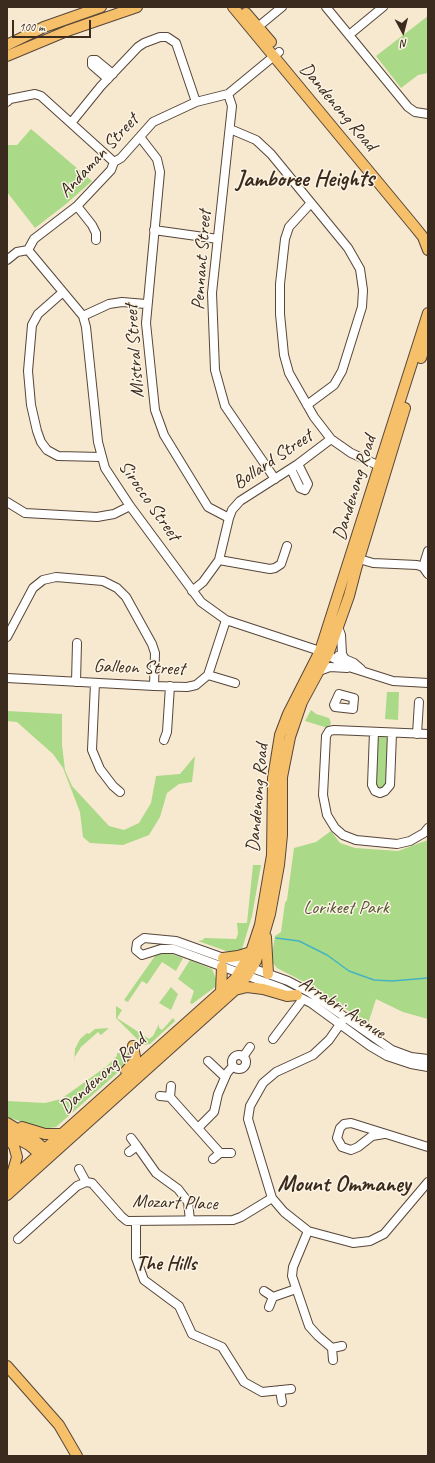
<!DOCTYPE html>
<style>
body{margin:0}
#map{position:relative;width:435px;height:1463px;overflow:hidden;background:#f7e8d0;font-family:Caveat,sans-serif}
canvas{display:block}
.frame{position:absolute;inset:0;border:8px solid #3b2a1e;pointer-events:none}
.north{position:absolute;left:383px;top:12px;width:40px;height:40px;-webkit-text-stroke:3px #fcf5e5;paint-order:stroke;rotate:173deg;font-size:11px;font-weight:700;line-height:16px;text-align:center;color:#3b2a1e}
.north::after{content:'';display:block;margin:auto;width:14px;height:18px;background:#3b2a1e;clip-path:polygon(50% 0,100% 100%,50% 72%,0 100%)}
.scale{position:absolute;left:12px;top:20px;width:79px;height:18px;box-sizing:border-box;border:2px solid #3b2a1e;border-top:0;padding-left:5px;font-size:12px;line-height:14px;white-space:nowrap;color:#3b2a1e;-webkit-text-stroke:3px #fcf5e5;paint-order:stroke}
</style>
<div id="map">
<canvas width="435" height="1463"></canvas>
<div class="frame"></div>
<div class="north">N</div>
<div class="scale">100 m</div>
</div>
<script>
const ctx = document.querySelector('canvas').getContext('2d');
ctx.lineJoin = 'round';
function fill(path, color) {
  ctx.fillStyle = color;
  ctx.fill(path, 'evenodd');
}
function poly(rows) {
  const path = new Path2D();
  for (const r of rows) {
    if (r.length === 3) {
      path.moveTo(r[0] + r[2], r[1]);
      path.arc(r[0], r[1], r[2], 0, 2 * Math.PI);
      continue;
    }
    path.moveTo(r[0], r[1]);
    for (let i = 2; i < r.length; i += 2) path.lineTo(r[i], r[i + 1]);
  }
  return path;
}
function strokePath(path, color, width, dash) {
  ctx.strokeStyle = color;
  ctx.lineWidth = width;
  ctx.lineCap = dash ? 'butt' : 'round';
  ctx.setLineDash(dash || []);
  ctx.stroke(path);
}
function label(font, color, halo, rows, align = 'center') {
  ctx.font = font + ' Caveat,sans-serif';
  ctx.lineWidth = 3;
  ctx.setLineDash([]);
  ctx.textBaseline = 'middle';
  ctx.strokeStyle = halo;
  ctx.fillStyle = color;
  for (const [text, x, y, turn = 0] of rows) {
    ctx.save();
    ctx.translate(x, y);
    ctx.rotate((+turn || 0) * Math.PI / 180);
    ctx.textAlign = isNaN(turn) ? turn : align;
    if (halo) ctx.strokeText(text, 0, 0);
    ctx.fillText(text, 0, 0);
    ctx.restore();
  }
}
const green = poly([
 [428,16,428,73,418,75,401,88,376,56],
 [31,129,92,181,66,204,35,228,7,192,7,145,17,145],
 [387,692,399,692,398,720,385,719],
 [311,710,316,714,329,718,331,723,328,728,305,721],
 [7,711,62,714,62,745,65,770,72,786,109,826,124,830,139,823,151,803,156,776,180,774,195,756,192,782,179,784,167,793,160,817,149,835,123,845,90,843,83,837,80,812,63,768,53,754,17,722,7,721],
 [385,734,389,737,386,787,378,789,375,786,378,736],
 [331,831,340,843,355,848,398,851,428,840,428,1019,403,1012,376,999,368,1024,312,986,277,968,273,963,272,954,275,936,281,932,285,903,287,900,294,848,316,842],
 [253,865,261,865,252,916,242,949,232,953,198,941,203,940,204,938,236,939,238,934,237,923,247,923],
 [166,952,183,958,176,971,162,962,147,984,142,981,128,1002,124,1000,155,956,158,953],
 [190,960,212,969,217,981,215,987,192,1004,190,1003,194,991,178,979],
 [171,987,178,994,171,1010,159,1003],
 [116,1006,122,1010,117,1018,149,1039,153,1036,159,1024,159,1028,162,1030,173,1018,175,1021,150,1044,143,1045,116,1018],
 [109,1028,101,1035,98,1032,81,1047,74,1058,74,1063,75,1049,80,1039,87,1033,89,1034,95,1029],
 [125,1046,128,1054,128,1061,124,1067,56,1127,44,1129,7,1117,7,1101,45,1103,61,1099,107,1066,117,1056,117,1053,124,1053]
]);
const stream = poly([
 [276,938,299,941,327,955,349,971,374,980,392,981,428,978]
]);
const minor = poly([
 [326,7,408,107,415,112,428,114],
 [253,31,282,7],
 [349,35,383,7],
 [108,79,92,65,92,60,96,60,113,74],
 [228,94,232,106,212,293,215,370,225,406,275,479],
 [228,94,279,52],
 [7,102,10,99,35,94,41,96,114,162],
 [71,123,101,86,138,47,144,43,160,37,167,37,176,43,196,102],
 [230,129,256,140,271,154,348,248,360,269,363,290,362,307,342,371,334,385,307,405],
 [140,137,157,159,160,172,146,323,155,410,164,435,208,507,229,518],
 [310,204,289,227,285,239,280,284,280,314,284,355,289,373,314,417,331,439,351,453,384,468],
 [77,206,92,225,96,233,96,240],
 [154,230,218,239],
 [28,250,83,316,86,327,98,442,105,468,130,506,201,602,226,620,320,651,352,668,393,681,428,683],
 [7,260,17,252,28,250,34,239,77,206,111,170,114,162,121,158,153,122,196,102,228,94],
 [63,292,38,314,32,325,28,371,31,405,37,431,41,442,47,450,58,456,101,457],
 [83,316,109,304,122,302,146,304],
 [291,469,300,488,305,490,308,484,298,464],
 [7,502,25,513,97,517,114,514,130,506],
 [219,560,270,569,275,568,281,564,287,546],
 [353,560,359,559,373,563,417,565,423,567,428,574],
 [423,567,428,551],
 [192,591,203,582,219,560,229,518,232,510,240,501,298,464,331,439],
 [338,627,341,635,342,654,345,659],
 [7,637,33,588,43,580,56,577,103,581,117,588,126,597,152,644,155,653,154,686],
 [338,656,354,663,361,669],
 [319,671,330,667,347,668],
 [208,675,235,683],
 [7,678,154,686,187,687,196,685,208,675,226,620],
 [76,682,77,643],
 [95,683,92,750,100,769,113,786,120,792],
 [339,694,354,698,353,709,335,707,334,705,339,694],
 [374,732,372,785,375,791,380,793,385,791,390,785,392,733],
 [417,734,419,702],
 [428,734,334,730,329,731,326,736,323,795,327,815,335,828,343,835,356,840,397,844,410,841,424,833,428,828],
 [164,740,167,732,170,686],
 [343,1020,329,1040,313,1055,276,1072,263,1083,250,1106,248,1119,272,1198,284,1212,308,1231,353,1243,370,1241,384,1234,428,1182],
 [273,1039,303,999],
 [239,1062,7],
 [243,1057,250,1047],
 [428,1059,411,1057,392,1050,309,992,288,981,176,941,144,938,137,943,136,950,142,955,161,949,174,949,281,988,311,1003,370,1046,387,1056,411,1064,428,1067],
 [208,1061,225,1077],
 [160,1096,170,1097,171,1086],
 [170,1097,220,1153],
 [198,1128,214,1112,218,1094,227,1073,233,1066],
 [384,1134,372,1136,358,1147,351,1150,342,1147,337,1138,340,1128,344,1124,351,1123,428,1147],
 [137,1146,156,1173,178,1189,188,1202,190,1220],
 [129,1152,137,1146,131,1138],
 [213,1159,220,1153,231,1153],
 [79,1169,86,1182],
 [136,1221,136,1258,144,1280,179,1306,192,1334,222,1347,244,1382,262,1392,291,1389],
 [308,1231,293,1267,292,1276,309,1326,318,1336,332,1348],
 [18,1239,77,1186,86,1182,92,1183,121,1216,127,1221,233,1220,241,1217,272,1198],
 [264,1291,273,1297,269,1307],
 [273,1297,296,1289],
 [333,1360,332,1348,342,1346],
 [280,1390,282,1402]
]);
const major = poly([
 [233,7,415,227,423,237,428,250],
 [246,13,271,42],
 [7,45,44,27,101,7],
 [7,56,67,31,137,7],
 [421,358,428,337],
 [266,937,268,974],
 [223,958,238,956,251,952],
 [235,990,247,987,263,989,287,996,297,995],
 [221,992,222,967],
 [126,1071,134,1062,135,1057,133,1046],
 [7,1123,32,1138,49,1153],
 [22,1127,45,1134,62,1134],
 [7,1133,29,1145,44,1158],
 [7,1138,14,1146,17,1157,11,1178],
 [7,1183,221,992,235,979,251,952,260,925,272,855,273,778,280,735,288,714,320,651,428,313],
 [7,1195,235,990,247,976,256,961,270,914,279,865,282,835,282,777,290,737,302,702,329,652,349,596,356,569,405,408],
 [7,1366,59,1425,77,1456]
]);
const streetNames = [
 ["Dandenong Road",338,107,50],
 ["Andaman Street",99,156,-47],
 ["Pennant Street",202,260,-86],
 ["Mistral Street",135,351,-94],
 ["Bollard Street",273,460,-34],
 ["Dandenong Road",355,488,-73],
 ["Sirocco Street",149,501,55],
 ["Galleon Street",139,668,2],
 ["Dandenong Road",258,798,-85],
 ["Arrabri Avenue",342,1008,33],
 ["Dandenong Road",103,1074,-42],
 ["Mozart Place",175,1203,2]
];
const parkNames = [
 ["Lorikeet Park",346,908]
];
const neighbourhoodNames = [
 ["The Hills",166,1265]
];
const districtNames = [
 ["Jamboree Heights",305,180],
 ["Mount Ommaney",344,1185]
];
fill(green, '#aad987');
strokePath(stream, '#46b3c2', 1.5);
strokePath(minor, '#574639', 10);
strokePath(major, '#574639', 12);
strokePath(minor, '#fff', 8);
strokePath(major, '#f6c06b', 10);
label('19px', '#3b2a1e', '#fcf5e5', streetNames);
label('19px', '#575638', '#fcf5e5', parkNames);
label('bold 20px', '#3b2a1e', '#fcf5e5', neighbourhoodNames);
label('bold 23px', '#3b2a1e', '#fcf5e5', districtNames);
</script>
